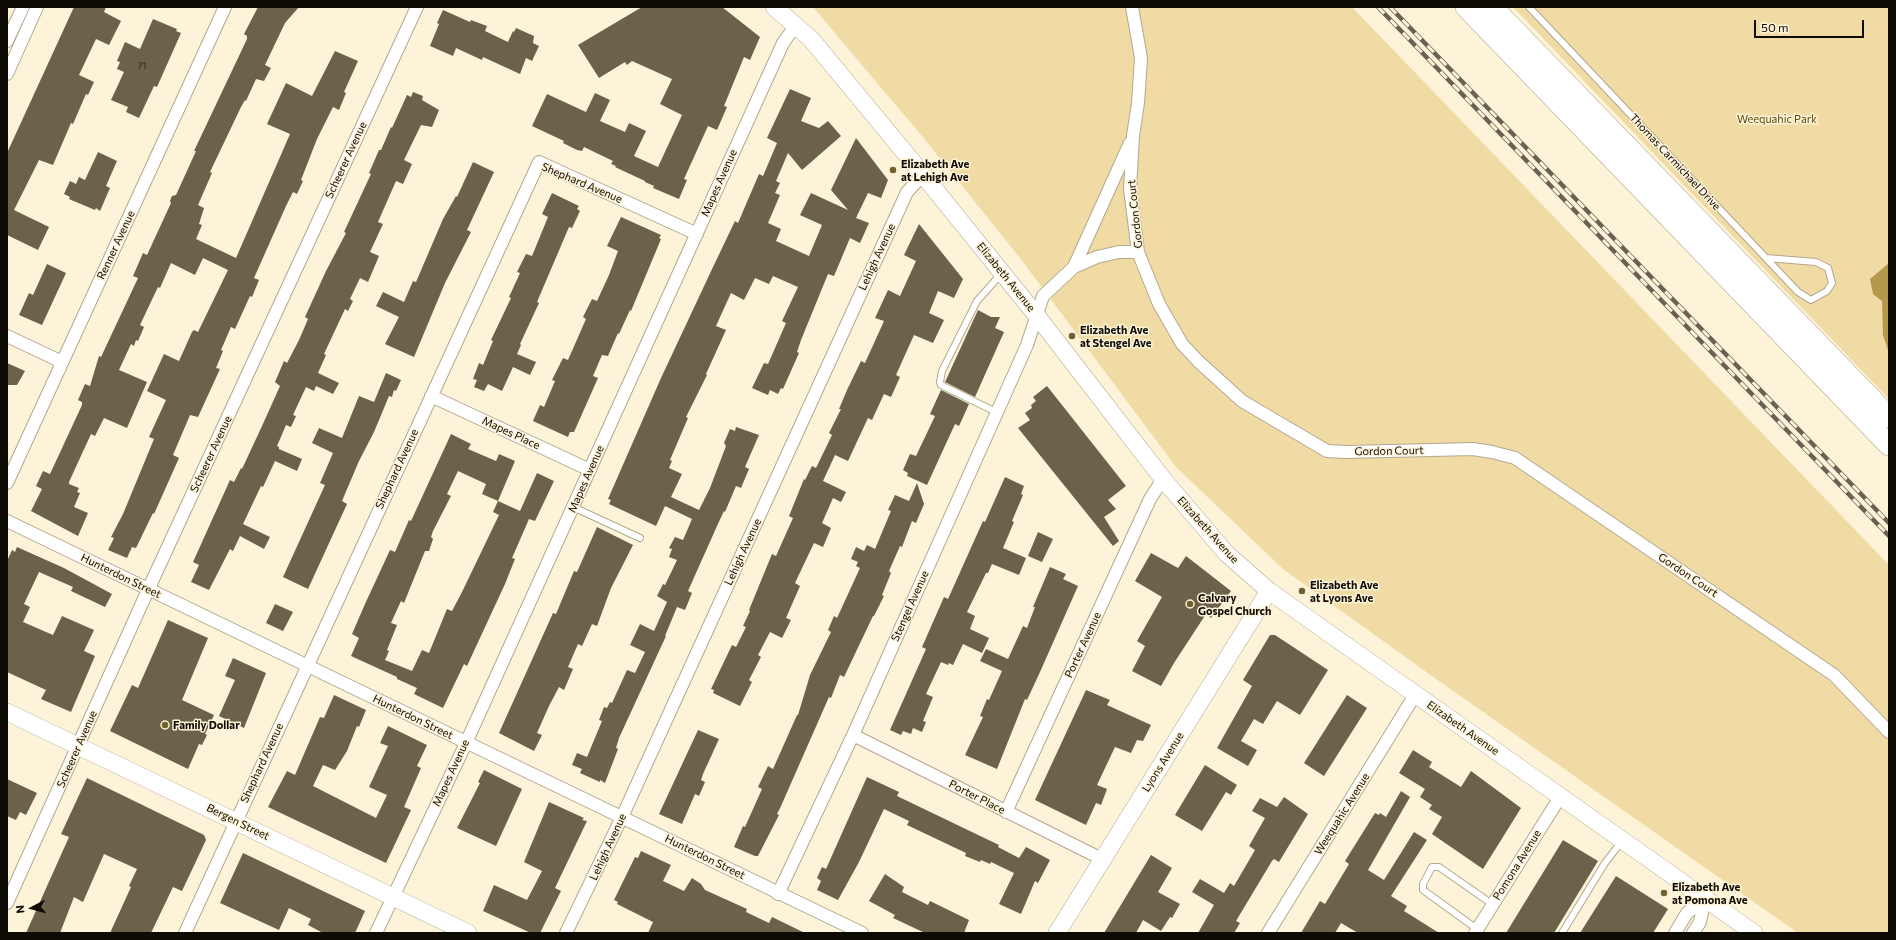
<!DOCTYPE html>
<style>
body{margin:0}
#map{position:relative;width:1896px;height:940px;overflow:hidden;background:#fdf3d8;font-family:Commissioner,sans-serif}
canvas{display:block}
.frame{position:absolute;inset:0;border:8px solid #0e0b04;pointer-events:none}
.north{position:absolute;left:12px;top:888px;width:40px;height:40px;-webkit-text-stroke:3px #fdf3d8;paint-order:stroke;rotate:264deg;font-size:11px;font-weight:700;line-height:16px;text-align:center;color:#0e0b04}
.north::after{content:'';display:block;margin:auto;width:14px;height:18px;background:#0e0b04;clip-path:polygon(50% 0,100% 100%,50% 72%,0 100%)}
.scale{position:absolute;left:1754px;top:20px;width:110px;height:18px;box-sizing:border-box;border:2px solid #0e0b04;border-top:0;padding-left:5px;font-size:12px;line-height:14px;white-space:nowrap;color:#0e0b04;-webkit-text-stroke:3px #fdf3d8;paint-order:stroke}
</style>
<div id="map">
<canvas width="1896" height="940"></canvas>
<div class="frame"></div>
<div class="north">N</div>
<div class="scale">50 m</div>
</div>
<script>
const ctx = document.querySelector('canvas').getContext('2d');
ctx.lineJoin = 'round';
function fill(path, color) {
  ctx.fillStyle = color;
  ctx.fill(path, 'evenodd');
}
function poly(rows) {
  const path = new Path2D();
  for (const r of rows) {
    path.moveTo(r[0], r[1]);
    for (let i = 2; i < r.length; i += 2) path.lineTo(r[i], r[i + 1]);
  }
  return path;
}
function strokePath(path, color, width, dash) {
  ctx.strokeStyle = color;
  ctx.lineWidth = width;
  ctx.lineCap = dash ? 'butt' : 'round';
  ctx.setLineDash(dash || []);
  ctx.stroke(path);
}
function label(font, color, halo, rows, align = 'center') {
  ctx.font = font + ' Commissioner,sans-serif';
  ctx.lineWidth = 3;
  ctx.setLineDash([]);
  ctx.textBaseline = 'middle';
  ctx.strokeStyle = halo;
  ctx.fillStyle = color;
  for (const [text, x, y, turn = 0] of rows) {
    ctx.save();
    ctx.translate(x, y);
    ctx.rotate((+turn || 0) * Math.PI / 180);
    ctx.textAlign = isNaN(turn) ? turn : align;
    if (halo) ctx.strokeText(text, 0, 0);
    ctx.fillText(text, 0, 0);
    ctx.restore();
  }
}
const green = poly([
 [813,7,1352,7,1889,565,1889,933,1798,933,1429,674,1283,569,1176,467,1020,258,926,141],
 [1513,7,1889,7,1889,399]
]);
const water = poly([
 [1889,263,1889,353,1883,335,1882,301,1873,294,1870,279]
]);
const building = poly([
 [74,7,106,7,104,12,121,21,109,45,96,39,79,75,94,82,88,95,86,94,73,124,71,123,53,165,39,160,14,210,49,227,38,250,7,235,7,153],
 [258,7,299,7,285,23,265,65,271,68,264,81,256,79,246,101,245,100,241,107,210,172,212,173,198,205,204,208,199,224,202,225,196,239,236,258,290,134,267,124,286,83,312,96,335,51,358,61,344,92,346,93,339,110,333,107,317,139,301,180,303,181,297,194,293,192,286,206,254,278,259,280,252,297,250,296,235,329,231,327,221,350,223,351,216,368,220,369,198,417,190,415,173,455,179,458,154,514,153,513,136,548,132,547,127,558,108,550,114,538,111,537,123,514,154,439,149,437,166,400,147,391,164,354,179,361,192,332,194,330,198,332,228,270,203,258,195,275,171,263,160,288,158,287,140,325,144,327,138,341,136,340,134,346,131,344,119,370,147,382,127,428,104,418,95,436,91,434,69,482,69,484,79,488,77,492,80,493,74,507,88,513,78,536,31,511,42,489,36,486,43,471,50,474,82,405,82,402,78,400,85,384,90,386,99,356,101,357,138,278,133,276,143,253,147,255,171,203,170,201,172,196,176,195,196,151,194,151,247,39,247,36,244,34],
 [642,7,722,7,760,37,750,60,744,57,724,106,727,107,717,130,708,126,684,179,687,180,679,199,653,188,654,186,645,182,645,181,615,167,616,166,611,164,613,161,584,147,582,151,577,150,563,143,564,141,532,126,547,94,586,112,595,93,610,100,600,121,625,132,629,123,646,131,634,156,658,167,682,115,660,104,672,79,632,61,627,65,625,62,599,78,578,45],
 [443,10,470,22,471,20,487,26,485,31,508,42,513,31,514,32,516,28,534,36,533,43,539,46,532,61,526,58,520,74,483,57,482,60,456,48,453,56,430,46,439,24,437,23],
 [153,19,177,29,176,31,181,33,157,87,154,86,139,118,126,112,128,107,111,100,124,72,117,69,120,62,117,61,125,42,140,49],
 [790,89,811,98,801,121,819,128,828,121,841,136,802,170,788,153,776,181,780,183,775,193,780,195,768,223,781,229,776,241,809,256,822,225,800,215,811,193,848,210,831,190,856,138,888,180,881,198,868,193,856,218,869,223,860,243,850,238,834,276,828,274,801,340,797,352,799,353,783,389,781,388,778,394,770,390,768,395,752,388,764,363,768,364,786,323,782,321,798,287,773,276,769,284,755,278,744,300,731,293,716,326,726,330,706,374,707,375,686,417,688,418,670,460,672,461,669,468,682,474,671,497,699,510,710,488,726,446,724,443,730,429,735,431,736,427,759,435,745,467,749,469,741,488,736,486,725,512,724,511,717,526,688,591,692,593,685,610,677,607,665,636,666,636,619,738,616,748,618,749,605,783,600,780,600,782,580,773,582,769,572,765,577,753,587,757,602,721,599,720,604,707,607,708,610,702,612,703,627,670,635,673,645,652,630,645,640,624,654,631,667,602,657,596,663,584,665,585,677,560,669,557,672,549,669,548,675,537,683,540,692,519,665,506,656,526,609,504,611,500,608,499,661,378,713,267,735,221,738,223,759,174,763,176,777,143,767,138],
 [413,92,423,96,422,100,439,110,432,127,421,125,404,160,412,164,403,184,396,181,378,222,383,224,370,252,379,256,368,282,360,278,350,299,353,301,348,311,345,309,324,354,326,355,318,373,339,383,333,394,316,386,314,391,306,387,293,415,296,416,291,427,286,425,277,446,279,447,279,449,302,459,297,471,275,461,263,487,261,486,243,524,270,537,264,549,240,536,233,551,230,549,209,590,191,582,199,565,193,562,230,480,234,482,241,468,242,469,262,426,280,386,275,382,284,361,287,363,299,340,308,319,305,317,326,271,346,233,344,232,371,174,369,173,379,150,381,150,391,127,392,128,407,95,411,97],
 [98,152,117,161,106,186,110,188,100,211,96,208,95,210,69,199,70,197,64,194,70,181,76,184,79,177,85,180],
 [473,162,494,172,467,230,471,232,445,283,414,357,385,344,399,317,376,306,383,292,404,302,413,281,416,282,443,219,456,196,457,197],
 [552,193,579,206,577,209,580,211,572,228,569,227,537,302,539,303,520,344,521,345,517,354,536,362,530,375,513,367,502,391,488,384,484,391,474,387,477,380,473,379,479,363,483,365,493,341,491,340,511,298,509,297,520,273,517,272,526,254,532,256,548,217,542,214],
 [621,217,661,235,659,238,661,239,631,311,630,310,619,334,618,333,608,356,602,355,593,376,598,378,574,432,570,432,568,437,533,421,540,405,544,407,555,381,552,380,563,358,568,360,586,319,583,317,592,299,597,301,609,275,618,251,607,246],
 [919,224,963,279,954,298,938,291,929,313,944,320,933,343,914,335,896,375,900,377,891,397,884,394,872,420,868,418,848,461,835,455,823,481,846,492,841,502,833,498,822,523,831,528,823,547,814,543,795,583,800,586,786,618,791,620,782,638,770,632,758,655,761,657,749,680,752,682,740,706,713,693,714,690,711,689,732,645,736,647,746,627,743,626,750,611,749,610,772,554,776,556,793,518,789,516,804,479,805,480,812,466,816,468,832,435,829,433,841,409,839,409,847,390,861,361,865,363,884,321,875,318,888,290,900,296,916,261,904,255],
 [47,264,66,273,42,325,19,315,29,293,33,295],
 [978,310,991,317,1000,317,995,328,1004,332,975,397,945,382],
 [7,363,25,371,17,385,7,385],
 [386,373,401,380,396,391,394,390,392,397,389,396,374,432,359,461,342,501,347,504,308,589,283,577,325,485,320,483,333,453,312,443,319,428,342,438,359,396,374,402],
 [1047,386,1126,486,1108,500,1116,509,1104,517,1119,541,1113,546,1018,428,1030,420,1025,413,1032,408,1031,405,1036,401,1033,397],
 [941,390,969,404,959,426,955,424,927,485,907,476,908,473,903,470,910,454,916,456,935,416,930,414],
 [451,434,471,444,468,449,496,461,499,454,515,461,498,501,482,494,486,484,458,471,447,494,451,496,433,531,431,537,433,539,429,551,425,551,404,603,401,601,391,623,397,625,387,650,389,651,385,660,412,671,422,650,429,653,447,609,452,611,462,592,499,515,493,512,498,501,520,511,537,473,554,481,535,521,529,519,512,558,515,559,505,584,467,666,464,664,443,708,414,694,417,688,397,679,397,677,351,656,359,638,352,634,365,604,390,550,395,552,409,520,411,521],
 [1005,477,1024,486,1021,494,1023,495,1012,521,1014,522,1003,548,1026,558,1019,575,992,564,988,573,986,573,967,612,975,616,970,629,989,638,982,653,963,644,953,665,949,663,948,665,941,662,926,694,933,697,923,721,926,722,922,732,913,728,911,734,903,731,901,735,890,730,926,649,922,647,944,597,948,599,983,521,985,522],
 [917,483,924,504,916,523,912,521,902,547,900,546,889,571,891,573,882,595,884,596,874,616,873,616,844,677,840,675,831,698,829,697,781,806,777,814,779,815,758,856,755,856,734,847,743,826,745,827,762,789,758,787,768,766,773,769,797,715,798,715,810,675,831,632,828,630,834,616,837,618,860,568,856,566,858,562,851,559,856,547,864,551,867,545,875,549,891,511,888,510,895,495,909,501],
 [597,527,633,545,611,588,597,626,592,624,582,646,578,644,568,667,573,669,564,690,559,687,549,706,537,733,542,735,534,751,499,733,553,613,556,614,574,571,577,572],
 [1038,532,1053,539,1042,562,1028,556],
 [17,547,64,568,112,594,105,607,71,591,73,587,39,572,24,604,30,607,23,622,53,635,62,616,94,630,84,651,95,656,71,712,41,699,46,690,7,672,7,561,12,550,15,552],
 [1151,553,1178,568,1186,556,1231,591,1211,618,1206,614,1174,663,1161,686,1132,671,1145,646,1137,641,1162,597,1135,581],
 [1050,567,1066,574,1063,579,1078,586,1040,672,1027,700,1025,699,997,769,965,755,983,717,980,716,987,699,989,700,1002,671,980,661,986,649,1008,659,1023,626,1027,628,1035,607,1033,607],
 [275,604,293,612,283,631,266,623],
 [168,620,208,638,182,700,214,715,205,734,207,735,202,745,199,744,188,769,110,731,132,685,138,688],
 [1270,635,1275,635,1328,670,1300,715,1277,701,1263,724,1254,719,1241,741,1257,750,1248,766,1217,748,1252,686,1243,680],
 [233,658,266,673,244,728,219,716,235,680,225,676],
 [1086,690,1110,700,1107,705,1151,725,1143,741,1137,740,1131,753,1115,747,1097,785,1107,789,1101,805,1096,803,1086,825,1035,800],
 [334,695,366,710,359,727,357,726,347,751,335,770,323,765,313,786,376,818,387,795,369,787,388,746,380,743,388,726,427,745,417,766,421,768,404,807,411,810,386,863,268,807,287,771,295,775,320,717,324,718],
 [1347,695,1367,708,1324,776,1304,763],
 [698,730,719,739,703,774,701,780,705,782,699,796,695,794,682,824,659,814],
 [1413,750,1432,762,1429,767,1461,787,1471,771,1521,808,1483,869,1432,834,1442,817,1429,809,1432,805,1420,797,1425,789,1399,773],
 [1205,765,1237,785,1231,795,1226,792,1202,831,1175,815],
 [484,770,522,789,496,846,457,828,480,783,478,782],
 [867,777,899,792,897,796,999,845,998,847,1019,858,1026,847,1050,860,1038,883,1035,881,1021,914,999,904,1014,873,991,862,990,864,981,860,980,862,965,856,966,853,907,825,909,821,884,809,859,862,838,900,817,890,821,881,817,878,822,867,826,869],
 [87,778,204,835,206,840,182,891,173,887,151,933,110,933,131,887,129,886,137,869,104,854,83,902,74,897,60,933,26,933,69,837,61,834],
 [7,779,37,793,26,815,20,812,16,820,7,816],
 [1401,791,1410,797,1368,870,1384,880,1414,832,1427,840,1391,896,1407,906,1404,911,1439,933,1358,933,1341,923,1335,933,1301,933,1320,901,1325,904,1349,864,1345,861,1375,813,1379,815,1380,813,1386,817],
 [1284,797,1308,814,1279,862,1274,859,1272,861,1236,921,1240,923,1234,933,1198,933,1214,905,1192,892,1200,879,1224,893,1230,883,1234,886,1255,850,1249,846,1265,818,1252,811,1260,798,1277,807],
 [549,802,584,818,582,820,587,821,555,888,561,891,540,933,531,933,483,911,494,885,527,900,542,871,524,862],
 [1563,840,1598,861,1554,933,1506,933],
 [641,851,671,865,663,881,684,891,692,878,701,884,705,890,747,909,746,912,769,923,772,917,805,933,648,933,653,922,617,904,618,902,614,900,635,857,638,858],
 [243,853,365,911,355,933,323,933,308,925,311,919,289,908,279,930,220,903],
 [1151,855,1172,868,1158,892,1180,904,1172,918,1170,917,1161,931,1143,920,1136,933,1104,933],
 [885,874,904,887,902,892,928,905,930,901,969,920,964,933,925,933,893,918,895,915,869,901],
 [1616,876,1668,909,1653,933,1580,933]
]);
const lane = poly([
 [1529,7,1798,292,1811,300,1827,291,1832,283,1828,268,1816,262,1766,258],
 [996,412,941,385,940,382,942,371,977,301,1001,274],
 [573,507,640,538],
 [1477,929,1423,890,1423,884,1432,867,1439,867,1492,904],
 [1562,933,1605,863,1622,841]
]);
const street = poly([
 [1132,7,1141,58,1138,103,1133,136,1130,189,1138,252,1159,304,1182,344,1199,362,1242,401,1327,451,1346,452,1473,449,1492,452,1515,458,1834,675,1889,732],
 [7,41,23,7],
 [7,74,37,7],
 [1074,267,1130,143],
 [7,336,62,362],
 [431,396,590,470],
 [7,483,225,7],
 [7,521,862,933],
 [853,735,1102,859],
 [1006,812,1150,499,1163,479],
 [778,894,853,735,1027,345,1043,296,1074,267,1097,257,1119,252,1138,252],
 [7,903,148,590,417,7],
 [185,933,539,162,697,234],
 [376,933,466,743,783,43,796,25],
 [566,933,622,817,907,192,923,175],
 [1268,933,1415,695],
 [1475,933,1560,797],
 [1675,933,1687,913,1705,899],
 [1693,933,1700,922,1705,899]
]);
const secondary = poly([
 [774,7,811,39,911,160,1037,316,1163,479,1226,553,1269,591,1754,933],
 [7,712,468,933],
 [1057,933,1269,591]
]);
const highway = poly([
 [1466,7,1889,445],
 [1492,7,1889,417]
]);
const rail = poly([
 [1378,7,1889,536],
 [1390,7,1889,523]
]);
const markers = [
 [893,170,4,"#72602e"],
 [1072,336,4,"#72602e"],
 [1302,591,4,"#72602e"],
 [1190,604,4,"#72602e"],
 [165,725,4,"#72602e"],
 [1664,893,4,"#72602e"]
];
const numberNames = [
 ["71",142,66]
];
const parkNames = [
 ["Weequahic Park",1777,119]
];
const streetNames = [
 ["Scheerer Avenue",346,160,-65],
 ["Thomas Carmichael Drive",1675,162,47],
 ["Shephard Avenue",582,183,23],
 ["Mapes Avenue",719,183,-66],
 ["Gordon Court",1135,214,-96],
 ["Renner Avenue",116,245,-65],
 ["Lehigh Avenue",877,257,-65],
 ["Elizabeth Avenue",1006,277,51],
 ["Mapes Place",511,433,25],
 ["Gordon Court",1389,451,-1],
 ["Scheerer Avenue",211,454,-65],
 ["Shephard Avenue",397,469,-65],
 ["Mapes Avenue",586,479,-66],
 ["Elizabeth Avenue",1208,530,48],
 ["Lehigh Avenue",743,552,-65],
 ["Gordon Court",1688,575,34],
 ["Hunterdon Street",121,576,26],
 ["Stengel Avenue",910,606,-66],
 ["Porter Avenue",1083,645,-65],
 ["Hunterdon Street",413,717,26],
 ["Elizabeth Avenue",1463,728,35],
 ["Scheerer Avenue",77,749,-66],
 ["Lyons Avenue",1163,762,-58],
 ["Shephard Avenue",262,763,-65],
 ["Mapes Avenue",451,773,-65],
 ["Porter Place",977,797,27],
 ["Weequahic Avenue",1342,814,-58],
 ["Bergen Street",238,822,26],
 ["Lehigh Avenue",608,847,-65],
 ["Hunterdon Street",705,857,26],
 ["Pomona Avenue",1517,865,-58]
];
const poiNames = [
 ["Elizabeth Ave",901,164],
 ["at Lehigh Ave",901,177],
 ["Elizabeth Ave",1080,330],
 ["at Stengel Ave",1080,343],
 ["Elizabeth Ave",1310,585],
 ["at Lyons Ave",1310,598],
 ["Calvary",1198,598],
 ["Gospel Church",1198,611],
 ["Family Dollar",173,725],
 ["Elizabeth Ave",1672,887],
 ["at Pomona Ave",1672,900]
];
fill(green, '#f0dba5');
fill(water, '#b4984c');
fill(building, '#6b624b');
strokePath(lane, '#b2a88f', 8);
strokePath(street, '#b2a88f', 14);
strokePath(secondary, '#b2a88f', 18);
strokePath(highway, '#b2a88f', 22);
strokePath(lane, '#fff', 6);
strokePath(street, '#fff', 12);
strokePath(secondary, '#fff', 17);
strokePath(highway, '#fff', 21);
strokePath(rail, '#686254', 4.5);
strokePath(rail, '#fdf3d8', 3, [9]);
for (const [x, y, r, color] of markers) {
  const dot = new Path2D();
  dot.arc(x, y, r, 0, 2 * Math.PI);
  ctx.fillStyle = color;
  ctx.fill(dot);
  strokePath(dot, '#fdf3d8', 1.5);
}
label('9px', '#252116', null, numberNames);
label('11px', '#5b480a', '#fdf3d8', parkNames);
label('11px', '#0e0b04', '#fdf3d8', streetNames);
label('bold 11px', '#0e0b04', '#fdf3d8', poiNames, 'left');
</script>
